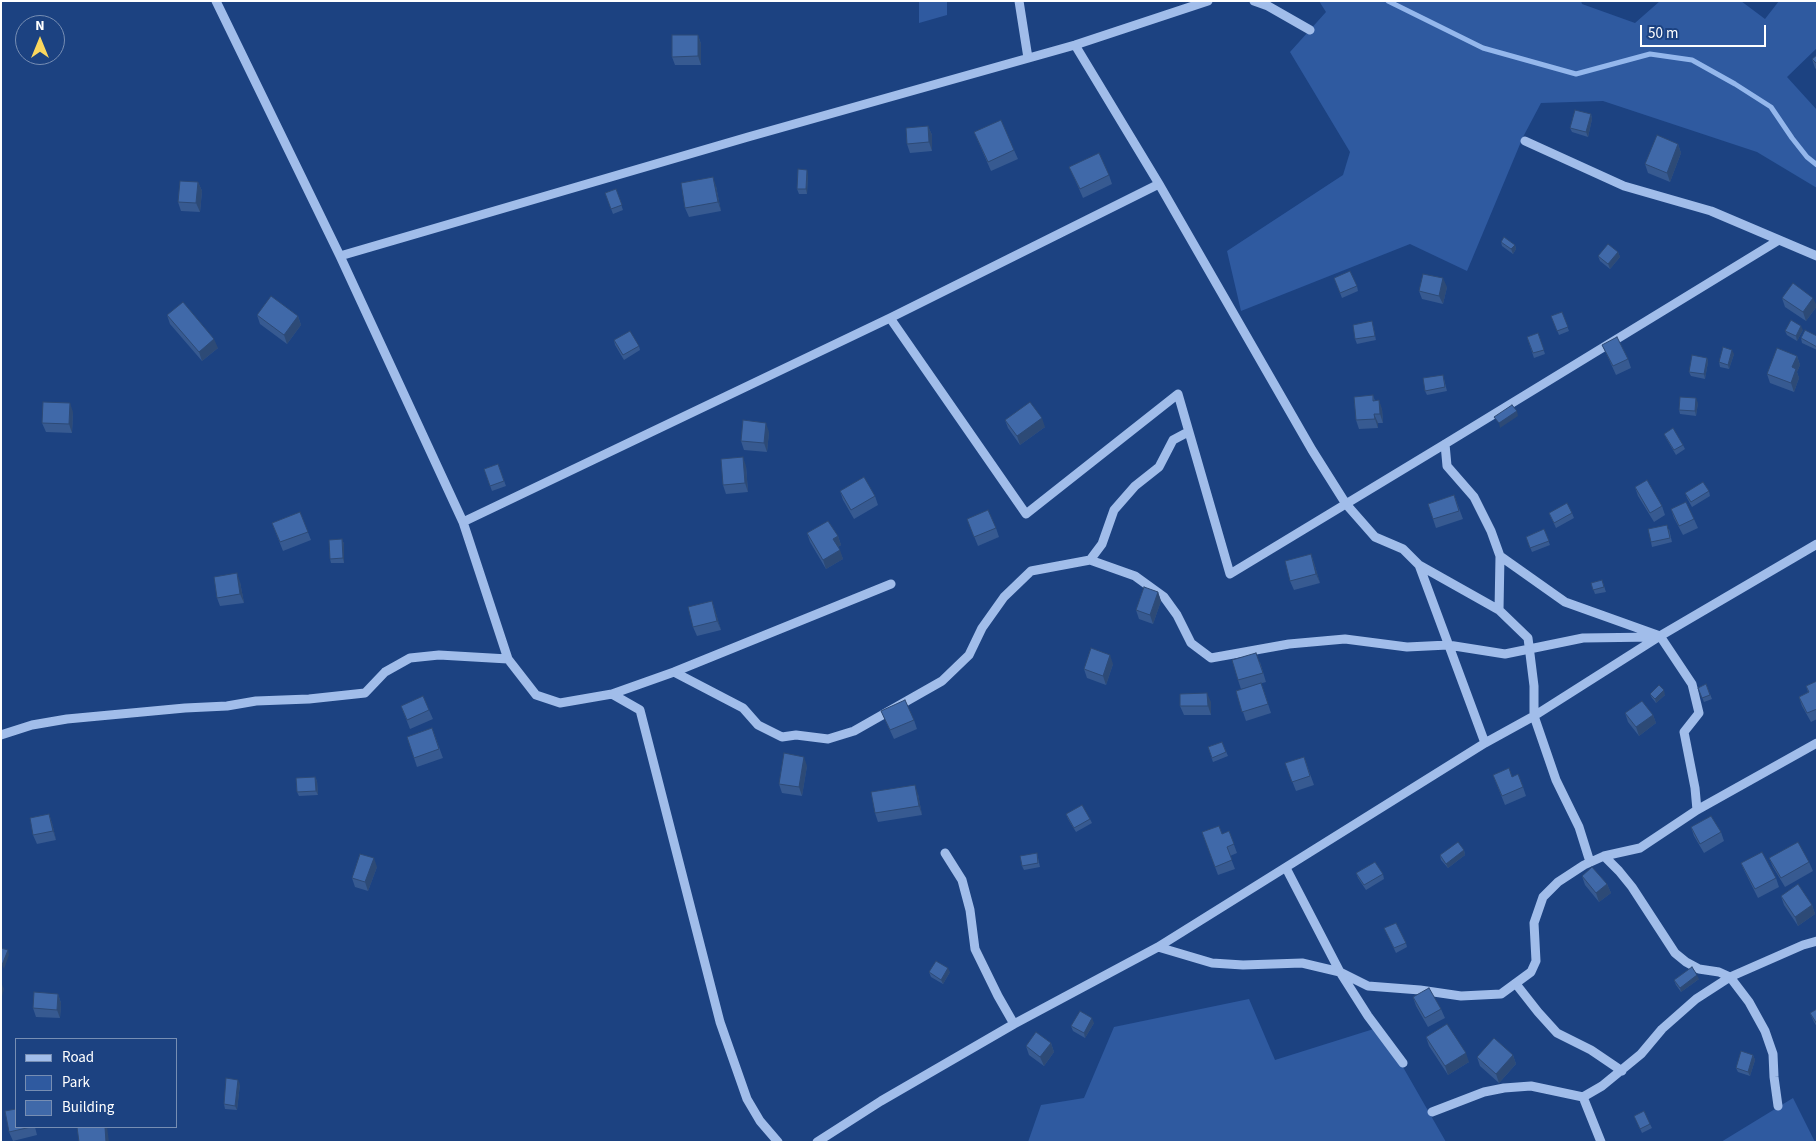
<!DOCTYPE html>
<style>
body{margin:0}
#map{position:relative;width:1818px;height:1143px;overflow:hidden;background:#1c4281;font-family:"Source Sans 3",sans-serif}
canvas{display:block}
.frame{position:absolute;inset:0;border:2px solid #fff;pointer-events:none}
.legend{position:absolute;left:15px;top:1038px;width:162px;height:90px;box-sizing:border-box;background:#1c4281;border:1px solid #778eb3;margin:0;padding:6px 9px;list-style:none;font-size:15px;color:#fff}
.legend li{display:flex;align-items:center;gap:10px;height:25px}
.legend b{width:25px;border:1px solid #778eb3}
.north{position:absolute;left:15px;top:15px;width:50px;height:50px;box-sizing:border-box;background:#1c4281;border:1px solid #778eb3;border-radius:50%;rotate:0deg;font-size:14px;font-weight:700;line-height:20px;text-align:center;color:#fff}
.north::after{content:'';display:block;margin:auto;width:18px;height:22px;background:#fad75e;clip-path:polygon(50% 0,100% 100%,50% 72%,0 100%)}
.scale{position:absolute;left:1640px;top:25px;width:126px;height:22px;box-sizing:border-box;border:2px solid #fff;border-top:0;padding-left:6px;font-size:15px;line-height:18px;white-space:nowrap;color:#fff;-webkit-text-stroke:4px #1c4281;paint-order:stroke}
</style>
<div id="map">
<canvas width="1818" height="1143"></canvas>
<div class="frame"></div>
<ul class="legend">
<li><b style="height:6px;background:#a1bdea"></b>Road</li>
<li><b style="height:14px;background:#2f5aa0"></b>Park</li>
<li><b style="height:14px;background:#4069a9"></b>Building</li>
</ul>
<div class="north">N</div>
<div class="scale">50 m</div>
</div>
<script>
const ctx = document.querySelector('canvas').getContext('2d');
ctx.lineJoin = 'round';
function fill(path, color) {
  ctx.fillStyle = color;
  ctx.fill(path, 'evenodd');
}
function poly(rows) {
  const path = new Path2D();
  for (const r of rows) {
    path.moveTo(r[0], r[1]);
    for (let i = 2; i < r.length; i += 2) path.lineTo(r[i], r[i + 1]);
  }
  return path;
}
function strokePath(path, color, width, dash) {
  ctx.strokeStyle = color;
  ctx.lineWidth = width;
  ctx.lineCap = dash ? 'butt' : 'round';
  ctx.setLineDash(dash || []);
  ctx.stroke(path);
}
const green = poly([
 [919,1,947,1,947,15,919,23],
 [1319,1,1581,1,1582,4,1635,23,1660,1,1741,1,1765,19,1779,1,1817,1,1817,48,1787,77,1817,110,1817,188,1757,152,1603,101,1541,103,1523,137,1467,271,1410,244,1241,311,1227,251,1343,175,1350,152,1290,52,1326,12],
 [1249,999,1275,1060,1380,1027,1446,1142,1028,1142,1041,1105,1084,1098,1114,1027],
 [1793,1098,1815,1142,1721,1142]
]);
const stream = poly([
 [1388,1,1483,48,1576,74,1650,54,1692,60,1735,84,1771,107,1792,138,1807,157,1817,165]
]);
const minor = poly([
 [216,1,340,256,463,522,508,659,536,695,560,703,612,694,640,710,720,1022,747,1099,760,1121,778,1142],
 [1019,1,1028,58],
 [1254,1,1268,6,1310,30],
 [1075,45,1159,184,1312,450,1346,504,1375,537,1403,549,1419,565,1485,743],
 [1525,141,1624,186,1711,211,1817,256],
 [340,256,748,137,1075,45,1208,1],
 [890,318,1026,514,1178,394,1230,574,1445,444,1779,240],
 [463,522,890,318,1159,184],
 [1090,560,1135,576,1164,597,1177,615,1191,643,1211,658,1289,644,1345,639,1407,647,1448,645,1505,654,1583,638,1655,637],
 [1419,565,1499,610,1528,638,1534,686,1534,716,1556,780,1579,827,1590,862],
 [1499,610,1500,556],
 [674,672,743,708,758,725,782,737,796,735,828,739,854,731,942,681,969,655,982,628,1004,597,1031,571,1090,560,1102,544,1114,510,1135,486,1159,467,1173,440,1188,432],
 [612,694,674,672,891,584],
 [1,735,32,725,67,719,185,708,227,706,256,701,309,699,365,693,385,672,410,658,439,655,508,659],
 [1697,810,1817,743],
 [945,853,962,880,970,910,975,949,998,996,1014,1024],
 [1604,856,1619,871,1632,887,1675,953,1686,962,1699,969,1719,972,1730,977,1749,1002,1765,1031,1773,1054,1774,1077,1778,1106],
 [1286,868,1340,972,1368,1016,1403,1063],
 [1158,947,1212,963,1243,965,1302,963,1340,972,1368,986,1420,990,1461,996,1501,994,1531,972,1536,961,1534,923,1543,897,1558,882,1584,865,1604,856,1640,848,1697,810,1695,788,1684,732,1699,713,1692,684,1660,636,1565,602,1500,556,1491,531,1474,497,1447,466,1445,444],
 [1516,984,1538,1012,1557,1033,1591,1050,1622,1071],
 [1583,1097,1601,1142],
 [1432,1112,1484,1092,1504,1088,1531,1086,1583,1097,1602,1086,1641,1054,1662,1029,1696,999,1730,977,1803,945,1817,941],
 [817,1142,881,1101,1014,1024,1158,947,1485,743,1534,716,1660,636,1817,544]
]);
const wall = poly([
 [698,35,701,44,701,65,675,65,672,57],
 [1817,55,1817,70,1815,68,1812,59],
 [1591,114,1592,119,1588,137,1572,132,1570,128],
 [928,126,932,135,932,151,910,153,907,144],
 [974,132,1014,150,1018,159,991,171],
 [1678,144,1681,153,1670,182,1648,173,1645,164],
 [1069,167,1109,175,1112,184,1083,198,1073,175],
 [808,174,807,194,799,194,797,189],
 [198,182,202,191,200,212,181,211,178,202],
 [716,186,721,211,689,217,685,208],
 [616,189,623,210,613,214,605,193],
 [1501,242,1515,245,1516,249,1513,254,1502,246],
 [1618,252,1620,257,1610,269,1600,261,1598,256],
 [1334,278,1357,286,1358,291,1342,298],
 [1447,287,1443,304,1422,299,1419,291],
 [1782,298,1817,306,1806,321,1785,307],
 [1562,312,1569,331,1559,335,1551,316],
 [167,315,218,348,202,361,170,324],
 [257,315,298,316,301,325,287,344,260,324],
 [1372,321,1376,340,1357,344,1355,339],
 [1803,330,1797,341,1787,335,1785,331],
 [1538,333,1545,354,1534,358,1527,337],
 [1817,336,1817,350,1802,343,1801,338],
 [614,340,639,346,640,350,624,360,615,345],
 [1602,345,1628,359,1631,368,1616,375,1606,353],
 [1734,354,1729,369,1720,367,1719,362],
 [1797,356,1800,365,1797,372,1799,378,1794,392,1770,383,1767,374],
 [1707,358,1708,362,1705,379,1691,376,1689,372],
 [1444,379,1447,391,1427,395,1425,391],
 [1373,395,1375,401,1382,409,1383,423,1378,423,1378,428,1359,429,1356,420],
 [1698,403,1696,416,1680,414,1679,410],
 [73,412,72,433,46,432,42,423],
 [1005,420,1045,427,1020,445,1008,428],
 [769,432,767,452,744,450,741,441],
 [1664,434,1683,445,1685,449,1676,455,1666,438],
 [498,464,506,486,492,491,484,469],
 [746,466,748,492,726,494,723,485],
 [1635,487,1662,506,1665,515,1654,522,1638,496],
 [840,491,875,496,878,505,854,519,843,500],
 [1709,491,1710,496,1692,507,1687,498,1685,493],
 [1454,495,1463,519,1436,528,1428,504],
 [1671,509,1694,519,1698,528,1683,535,1674,518],
 [300,512,311,540,283,551,272,523],
 [1549,513,1572,513,1574,518,1556,528],
 [967,519,996,528,999,537,978,546],
 [1544,529,1550,545,1532,552,1526,537],
 [1669,529,1672,542,1652,547,1651,542],
 [807,533,838,536,841,545,838,547,843,559,826,569,810,542],
 [342,539,344,544,344,563,331,563,330,559],
 [1311,554,1314,563,1320,583,1294,590,1290,581],
 [1602,580,1606,592,1595,594,1591,583],
 [240,582,244,603,220,606,217,598],
 [1158,592,1161,601,1153,624,1139,619,1136,610],
 [712,601,721,630,697,636,693,627],
 [1260,662,1266,682,1241,689,1238,680],
 [1113,664,1106,685,1087,678,1084,669],
 [1817,681,1817,719,1811,722,1802,706,1799,697,1808,692,1806,686],
 [1261,683,1271,713,1246,721,1236,691],
 [1706,684,1712,699,1704,702,1698,688],
 [1650,694,1665,695,1656,703,1652,698],
 [1211,702,1211,715,1184,715,1180,706],
 [401,706,429,710,433,719,410,729],
 [881,711,914,720,917,729,894,739],
 [1625,713,1653,715,1656,723,1639,736,1628,722],
 [432,728,443,758,417,767,407,737],
 [1222,742,1228,756,1213,762,1208,747],
 [1304,757,1314,785,1296,791,1285,763],
 [807,766,802,796,782,793,779,784],
 [1493,775,1512,777,1523,787,1526,796,1505,805],
 [315,777,317,781,318,795,299,796,297,792],
 [918,794,922,815,878,822,875,813],
 [49,814,52,823,56,840,37,844,33,835],
 [1066,814,1090,819,1092,823,1076,832,1068,819],
 [1691,827,1721,832,1724,841,1704,853,1694,836],
 [1229,831,1237,853,1230,856,1235,869,1218,875,1202,832,1222,834],
 [1464,850,1465,855,1448,868,1441,860,1440,855],
 [1037,853,1040,867,1024,870,1022,866],
 [1769,858,1809,862,1813,871,1785,887,1773,867],
 [1741,863,1776,878,1779,887,1758,898,1745,872],
 [377,867,368,891,355,887,352,878],
 [1356,873,1383,874,1384,879,1366,890,1358,878],
 [1582,876,1607,884,1611,893,1599,902,1585,885],
 [1781,896,1812,905,1815,914,1798,926,1784,905],
 [1384,928,1406,943,1407,947,1396,953],
 [929,972,950,972,943,984,931,977],
 [1699,979,1681,992,1676,985,1674,980],
 [58,994,61,1003,60,1018,36,1017,33,1008],
 [1413,997,1441,1009,1445,1018,1428,1027,1416,1006],
 [1817,1009,1817,1027,1814,1022,1810,1013],
 [1094,1023,1085,1038,1073,1031,1071,1026],
 [1426,1037,1469,1062,1448,1075,1429,1046],
 [1051,1043,1054,1052,1044,1066,1029,1055,1026,1046],
 [1513,1055,1516,1064,1499,1083,1480,1066,1477,1057],
 [1753,1055,1755,1060,1750,1076,1738,1072,1736,1068],
 [240,1084,237,1110,225,1109,224,1104],
 [1634,1116,1650,1124,1652,1128,1642,1133],
 [16,1127,35,1127,37,1135,13,1141,9,1132]
]);
const shadedWall = poly([
 [698,35,701,44,701,65,698,56],
 [1591,114,1592,119,1588,137,1586,132],
 [928,126,932,135,932,151,929,142],
 [1678,144,1681,153,1670,182,1667,173],
 [807,170,808,174,807,194,806,189],
 [713,177,716,186,721,211,718,202],
 [198,182,202,191,200,212,196,203],
 [1515,245,1516,249,1513,254,1511,249],
 [1618,252,1620,257,1610,269,1608,264],
 [1443,278,1447,287,1443,304,1439,296],
 [1813,298,1817,306,1806,321,1803,312],
 [298,316,301,325,287,344,284,335],
 [1801,326,1803,330,1797,341,1796,336],
 [214,339,218,348,202,361,199,352],
 [1732,350,1734,354,1729,369,1728,365],
 [1797,356,1800,365,1797,372,1799,378,1794,392,1791,383,1792,367],
 [1707,358,1708,362,1705,379,1704,374],
 [1696,398,1698,403,1696,416,1695,411],
 [1379,400,1382,409,1383,423,1380,414],
 [70,403,73,412,72,433,69,424],
 [1517,411,1518,416,1500,428,1499,423],
 [1374,414,1378,423,1378,428,1375,419],
 [1042,418,1045,427,1020,445,1017,436],
 [766,423,769,432,767,452,764,443],
 [743,457,746,466,748,492,745,483],
 [838,536,841,545,836,548,833,539],
 [342,539,344,544,344,563,343,558],
 [840,550,843,559,826,569,823,560],
 [1311,554,1314,563,1320,583,1316,574],
 [237,573,240,582,244,603,240,594],
 [1158,592,1161,601,1153,624,1150,615],
 [712,601,715,610,721,630,717,621],
 [1110,655,1113,664,1106,685,1103,676],
 [1664,690,1665,695,1656,703,1655,699],
 [1207,693,1211,702,1211,715,1208,706],
 [1653,715,1656,723,1639,736,1636,727],
 [804,757,807,766,802,796,799,787],
 [315,777,317,781,318,795,316,791],
 [915,785,918,794,922,815,919,806],
 [49,814,52,823,56,840,53,831],
 [1464,850,1465,855,1448,868,1446,864],
 [374,858,377,867,368,891,365,882],
 [1607,884,1611,893,1599,902,1596,893],
 [1812,905,1815,914,1798,926,1795,917],
 [8,950,9,955,4,969,2,965],
 [948,968,950,972,943,984,941,980],
 [1697,975,1699,979,1681,992,1680,988],
 [1,982,4,989,1,1000],
 [58,994,61,1003,60,1018,57,1010],
 [1092,1018,1094,1023,1085,1038,1084,1033],
 [1051,1043,1054,1052,1044,1066,1040,1057],
 [1466,1053,1469,1062,1448,1075,1445,1066],
 [1513,1055,1516,1064,1499,1083,1496,1074],
 [1753,1055,1755,1060,1750,1076,1748,1072],
 [238,1080,240,1084,237,1110,235,1106],
 [105,1127,107,1127,109,1142,106,1142]
]);
const building = poly([
 [672,35,698,35,698,56,672,57,672,35],
 [1817,55,1817,64,1812,59,1817,55],
 [1575,110,1591,114,1586,132,1570,128,1575,110],
 [1001,120,1014,150,988,162,974,132,1001,120],
 [928,126,929,142,907,144,906,128,928,126],
 [1657,135,1678,144,1667,173,1645,164,1657,135],
 [1099,153,1109,175,1080,189,1069,167,1099,153],
 [798,169,807,170,806,189,797,189,798,169],
 [713,177,718,202,685,208,681,183,713,177],
 [180,181,198,182,196,203,178,202,180,181],
 [616,189,622,205,611,209,605,193,616,189],
 [1504,237,1515,245,1511,249,1501,242,1504,237],
 [1608,244,1618,252,1608,264,1598,256,1608,244],
 [1350,271,1357,286,1340,293,1334,278,1350,271],
 [1423,274,1443,278,1439,296,1419,291,1423,274],
 [1793,283,1813,298,1803,312,1782,298,1793,283],
 [271,296,298,316,284,335,257,315,271,296],
 [183,302,214,339,199,352,167,315,183,302],
 [1562,312,1568,327,1557,331,1551,316,1562,312],
 [1791,320,1801,326,1796,336,1785,331,1791,320],
 [1372,321,1375,336,1355,339,1353,325,1372,321],
 [1805,330,1817,336,1817,347,1801,338,1805,330],
 [630,331,639,346,623,355,614,340,630,331],
 [1538,333,1544,350,1533,353,1527,337,1538,333],
 [1617,337,1628,359,1613,366,1602,345,1617,337],
 [1723,347,1732,350,1728,365,1719,362,1723,347],
 [1777,348,1797,356,1792,367,1796,369,1791,383,1767,374,1777,348],
 [1692,355,1707,358,1704,374,1689,372,1692,355],
 [1443,375,1445,387,1425,391,1423,378,1443,375],
 [1373,395,1373,401,1379,400,1380,414,1374,414,1375,419,1356,420,1354,397,1373,395],
 [1680,397,1696,398,1695,411,1679,410,1680,397],
 [43,402,70,403,69,424,42,423,43,402],
 [1030,402,1042,418,1017,436,1005,420,1030,402],
 [1512,405,1517,411,1499,423,1494,417,1512,405],
 [743,420,766,423,764,443,741,441,743,420],
 [1673,428,1683,445,1674,450,1664,434,1673,428],
 [743,457,745,483,723,485,721,459,743,457],
 [498,464,504,481,490,486,484,469,498,464],
 [864,477,875,496,851,510,840,491,864,477],
 [1647,480,1662,506,1650,513,1635,487,1647,480],
 [1703,482,1709,491,1691,502,1685,493,1703,482],
 [1454,495,1459,511,1433,519,1428,504,1454,495],
 [1686,502,1694,519,1679,526,1671,509,1686,502],
 [1567,503,1572,513,1554,523,1549,513,1567,503],
 [988,510,996,528,974,537,967,519,988,510],
 [300,512,308,532,280,542,272,523,300,512],
 [828,521,838,536,833,539,840,550,823,560,807,533,828,521],
 [1667,525,1670,538,1651,542,1648,529,1667,525],
 [1544,529,1549,541,1530,548,1526,537,1544,529],
 [342,539,343,558,330,559,329,540,342,539],
 [1311,554,1316,574,1290,581,1285,561,1311,554],
 [237,573,240,594,217,598,214,577,237,573],
 [1602,580,1604,587,1593,590,1591,583,1602,580],
 [1144,587,1158,592,1150,615,1136,610,1144,587],
 [712,601,717,621,693,627,688,607,712,601],
 [1091,648,1110,655,1103,676,1084,669,1091,648],
 [1256,653,1263,673,1238,680,1232,660,1256,653],
 [1817,681,1817,709,1807,713,1799,697,1809,692,1806,686,1817,681],
 [1261,683,1268,704,1242,712,1236,691,1261,683],
 [1706,684,1710,695,1702,698,1698,688,1706,684],
 [1659,685,1664,690,1655,699,1650,694,1659,685],
 [1207,693,1208,706,1180,706,1180,694,1207,693],
 [423,696,429,710,407,720,401,706,423,696],
 [905,700,914,720,890,730,881,711,905,700],
 [1642,701,1653,715,1636,727,1625,713,1642,701],
 [432,728,439,749,414,758,407,737,432,728],
 [1222,742,1226,752,1212,758,1208,747,1222,742],
 [784,753,804,757,799,787,779,784,784,753],
 [1304,757,1310,776,1292,782,1285,763,1304,757],
 [1509,768,1512,777,1518,774,1523,787,1502,796,1493,775,1509,768],
 [315,777,316,791,297,792,296,778,315,777],
 [915,785,919,806,875,813,871,792,915,785],
 [1082,805,1090,819,1074,828,1066,814,1082,805],
 [49,814,53,831,33,835,30,818,49,814],
 [1711,816,1721,832,1700,844,1691,827,1711,816],
 [1219,826,1222,834,1229,831,1234,844,1227,847,1232,860,1215,867,1202,832,1219,826],
 [1458,842,1464,850,1446,864,1440,855,1458,842],
 [1798,842,1809,862,1781,878,1769,858,1798,842],
 [1762,852,1776,878,1755,889,1741,863,1762,852],
 [1037,853,1038,863,1022,866,1020,856,1037,853],
 [360,854,374,858,365,882,352,878,360,854],
 [1375,862,1383,874,1364,885,1356,873,1375,862],
 [1592,867,1607,884,1596,893,1582,876,1592,867],
 [1798,884,1812,905,1795,917,1781,896,1798,884],
 [1396,923,1406,943,1394,948,1384,928,1396,923],
 [1,948,8,950,2,965,1,965,1,948],
 [936,961,948,968,941,980,929,972,936,961],
 [1692,967,1697,975,1680,988,1674,980,1692,967],
 [1429,988,1441,1009,1425,1018,1413,997,1429,988],
 [34,992,58,994,57,1010,33,1008,34,992],
 [1817,1009,1817,1024,1810,1013,1817,1009],
 [1080,1011,1092,1018,1084,1033,1071,1026,1080,1011],
 [1447,1024,1466,1053,1445,1066,1426,1037,1447,1024],
 [1036,1032,1051,1043,1040,1057,1026,1046,1036,1032],
 [1494,1038,1513,1055,1496,1074,1477,1057,1494,1038],
 [1741,1051,1753,1055,1748,1072,1736,1068,1741,1051],
 [226,1078,238,1080,235,1106,224,1104,226,1078],
 [16,1109,16,1127,31,1127,9,1132,5,1111,16,1109],
 [1644,1111,1650,1124,1640,1129,1634,1116,1644,1111],
 [77,1127,105,1127,106,1142,79,1142,77,1127]
]);
fill(green, '#2f5aa0');
strokePath(stream, '#94b7ec', 5);
strokePath(minor, '#a1bdea', 9);
fill(wall, '#375a91');
fill(shadedWall, '#2d4a76');
fill(building, '#4069a9');
strokePath(building, '#2d4a76', 1);
</script>
